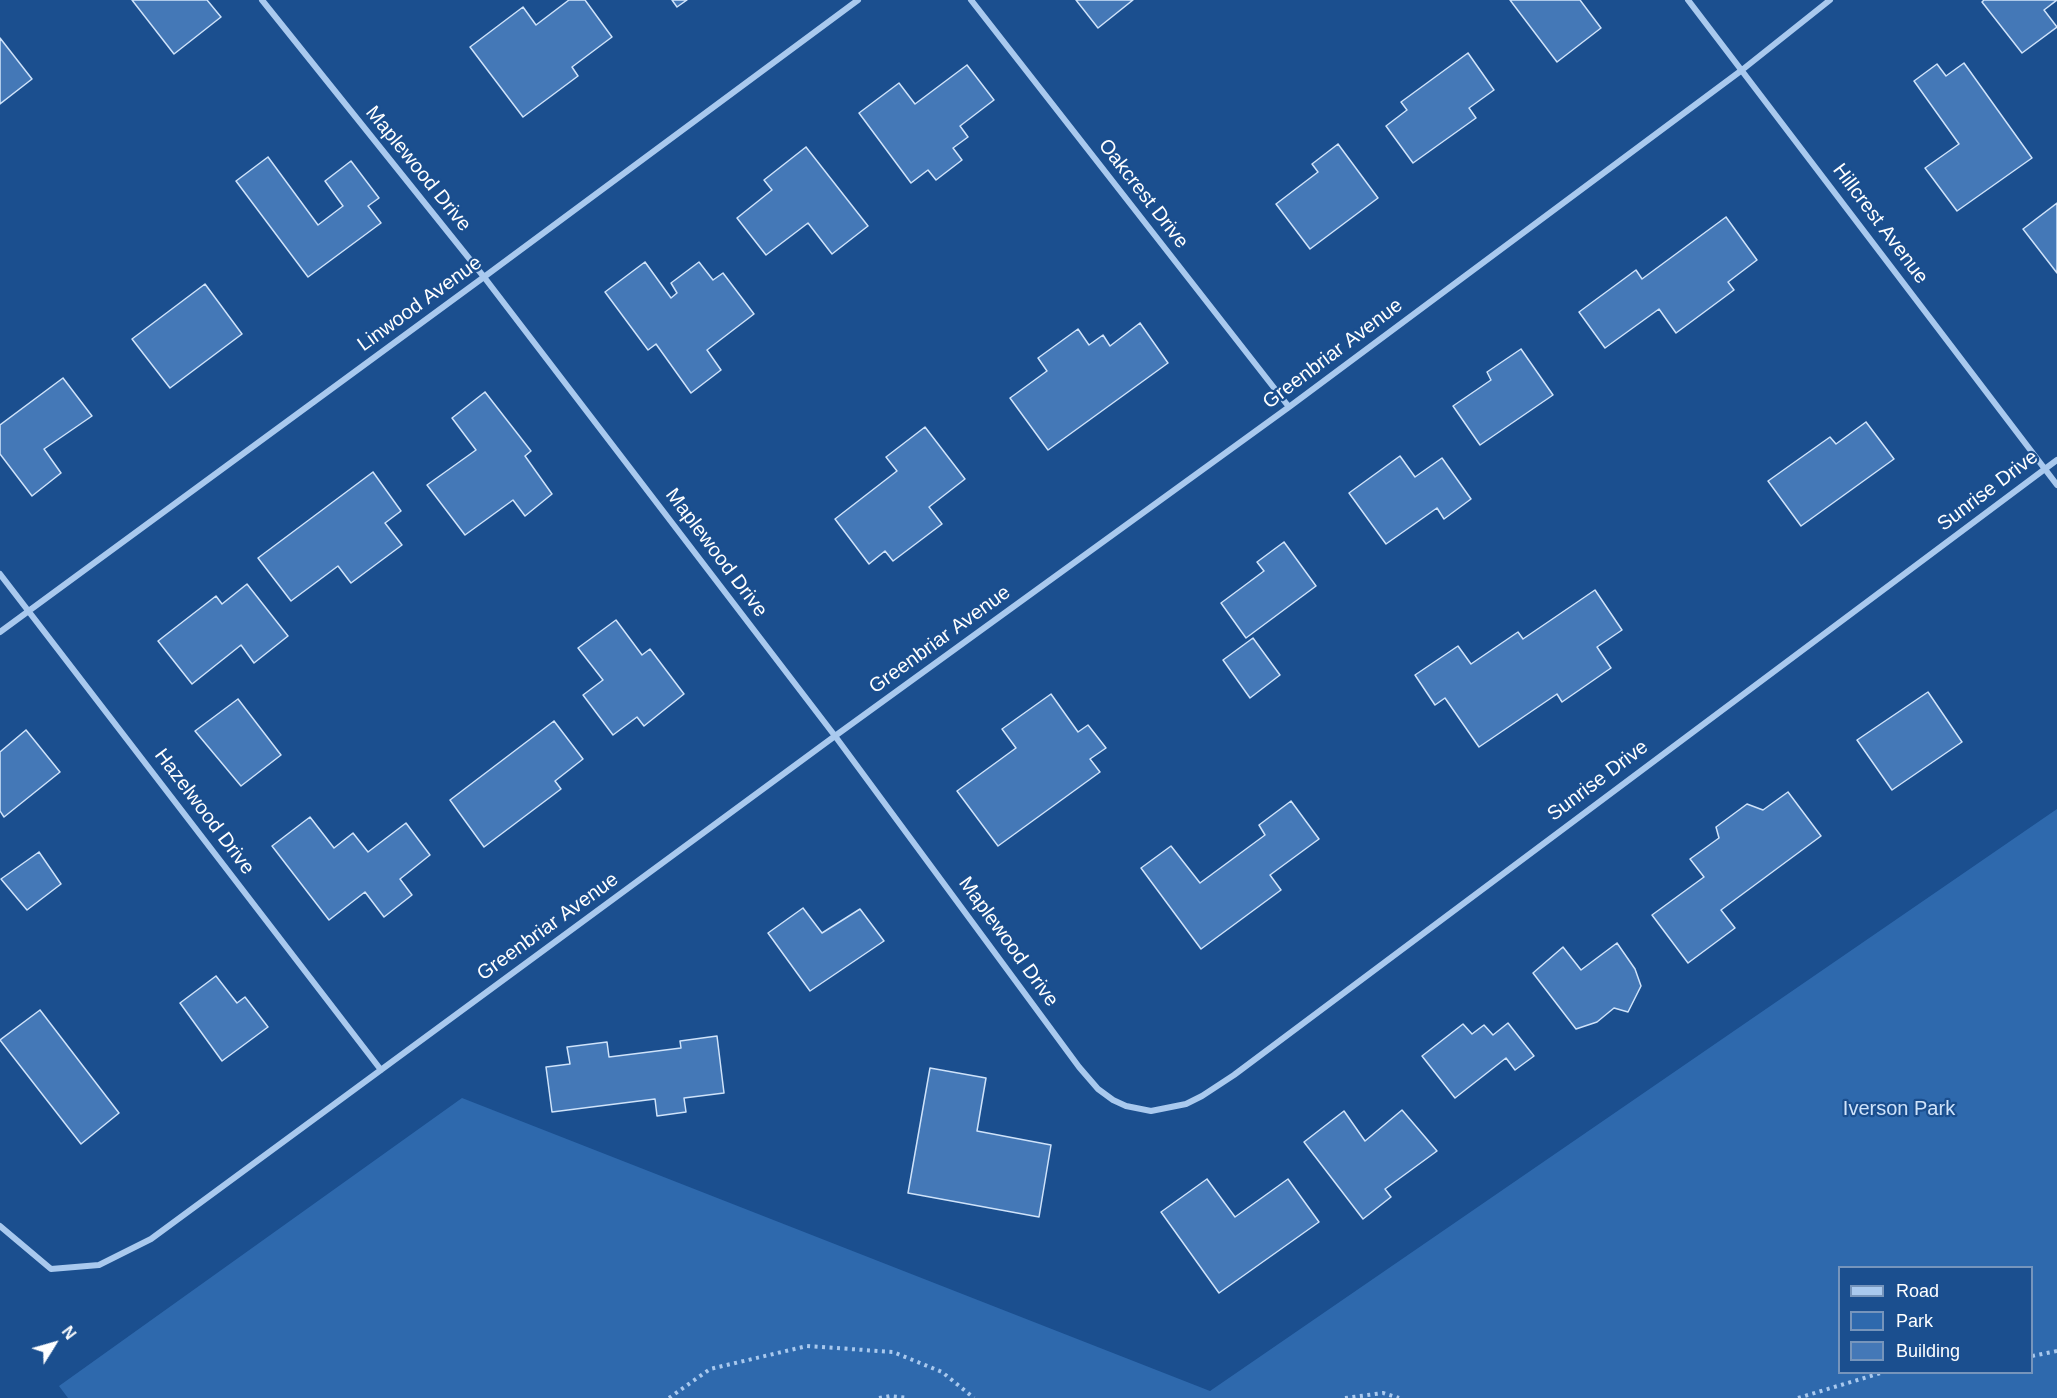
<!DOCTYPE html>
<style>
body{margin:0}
#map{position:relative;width:2057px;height:1398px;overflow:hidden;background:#1b4f8f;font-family:Arial,sans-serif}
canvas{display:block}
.legend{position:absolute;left:1838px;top:1266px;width:195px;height:108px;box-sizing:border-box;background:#1b4f8f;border:2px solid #7695bc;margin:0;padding:8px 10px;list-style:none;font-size:18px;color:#fff}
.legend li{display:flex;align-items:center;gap:12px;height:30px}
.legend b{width:30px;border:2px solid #7695bc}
.north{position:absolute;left:24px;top:1314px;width:60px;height:60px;-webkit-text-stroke:4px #1b4f8f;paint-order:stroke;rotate:53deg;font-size:16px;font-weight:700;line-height:24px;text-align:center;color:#fff}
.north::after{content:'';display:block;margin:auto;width:21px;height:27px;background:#fff;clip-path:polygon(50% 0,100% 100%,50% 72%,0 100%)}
</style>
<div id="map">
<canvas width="2057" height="1398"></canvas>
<ul class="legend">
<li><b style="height:8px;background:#a9c9ee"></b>Road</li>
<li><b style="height:16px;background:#2e69ad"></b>Park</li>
<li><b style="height:16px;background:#4478b7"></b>Building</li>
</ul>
<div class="north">N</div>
</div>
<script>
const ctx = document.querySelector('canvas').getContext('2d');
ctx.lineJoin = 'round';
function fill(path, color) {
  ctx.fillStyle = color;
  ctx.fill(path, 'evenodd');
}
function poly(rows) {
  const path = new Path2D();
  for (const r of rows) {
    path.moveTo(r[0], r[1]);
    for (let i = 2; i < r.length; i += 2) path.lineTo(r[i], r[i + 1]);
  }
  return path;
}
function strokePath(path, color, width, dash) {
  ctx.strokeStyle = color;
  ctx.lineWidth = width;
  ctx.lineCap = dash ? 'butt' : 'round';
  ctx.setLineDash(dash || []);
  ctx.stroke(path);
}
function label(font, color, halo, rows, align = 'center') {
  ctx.font = font + ' Arial,sans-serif';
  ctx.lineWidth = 4.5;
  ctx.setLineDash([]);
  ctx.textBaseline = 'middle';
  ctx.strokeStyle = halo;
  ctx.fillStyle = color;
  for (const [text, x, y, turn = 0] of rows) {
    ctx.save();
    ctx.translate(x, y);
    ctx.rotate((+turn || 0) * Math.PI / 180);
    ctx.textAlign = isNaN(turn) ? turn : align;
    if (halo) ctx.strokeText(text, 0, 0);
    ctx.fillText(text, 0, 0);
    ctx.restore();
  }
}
const green = poly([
 [2057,809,2057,1398,68,1398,59,1386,462,1098,1210,1391],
 [1840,1268,2032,1268,2032,1372,1840,1372]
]);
const building = poly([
 [132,0,207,0,221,17,174,54,132,0],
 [569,0,585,0,612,37,572,67,578,76,523,117,470,47,523,7,536,25,569,0],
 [672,0,687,0,677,7,672,0],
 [1076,0,1133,0,1098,28,1076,0],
 [1510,0,1580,0,1601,28,1557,62,1510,0],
 [1984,0,2057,0,2044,10,2057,27,2022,53,1982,2,1984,0],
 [0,38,32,79,0,104,0,38],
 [1468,53,1494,90,1469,108,1476,118,1413,163,1386,126,1407,110,1401,102,1468,53],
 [1964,63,2032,158,1957,211,1925,168,1959,144,1914,81,1937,64,1946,76,1964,63],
 [967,65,994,100,960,126,968,137,953,148,962,160,936,180,928,170,911,183,859,113,899,83,915,104,967,65],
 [1338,144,1378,198,1310,249,1276,204,1318,172,1312,164,1338,144],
 [806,147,868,226,832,254,808,223,766,255,737,218,772,190,764,180,806,147],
 [268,157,318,225,343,206,325,181,351,161,379,198,368,206,381,223,308,277,236,181,268,157],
 [2057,203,2057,273,2023,229,2057,203],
 [1726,217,1757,260,1728,282,1734,290,1676,333,1659,309,1605,348,1579,312,1636,270,1642,279,1726,217],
 [645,262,671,298,677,293,671,283,699,262,713,280,723,273,754,314,707,350,721,370,691,393,656,344,648,350,605,292,645,262],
 [205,284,242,334,170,388,132,339,205,284],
 [1140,323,1168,363,1048,450,1010,398,1047,371,1038,358,1078,329,1089,345,1103,335,1110,346,1140,323],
 [1521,349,1553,395,1480,445,1453,406,1491,380,1487,372,1521,349],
 [63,378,92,416,44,449,61,473,32,496,0,454,0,425,63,378],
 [485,392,531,451,525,456,552,494,525,516,513,500,465,535,427,485,476,450,452,418,485,392],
 [1866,422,1894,459,1801,526,1768,481,1830,437,1836,444,1866,422],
 [925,427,965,479,929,507,942,524,893,561,885,551,869,564,835,519,897,471,886,457,925,427],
 [1400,456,1415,477,1442,458,1471,499,1444,519,1437,508,1386,544,1349,493,1400,456],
 [373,472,401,511,385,523,402,545,351,583,338,566,291,601,258,558,373,472],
 [1284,542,1316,586,1246,638,1221,603,1264,571,1257,562,1284,542],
 [247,584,288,636,254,663,241,645,192,684,158,641,216,596,222,604,247,584],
 [1595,590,1622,630,1597,647,1611,668,1562,702,1557,694,1479,747,1445,698,1435,705,1415,675,1458,646,1471,664,1518,632,1523,639,1595,590],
 [616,620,642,655,650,649,684,694,644,726,637,717,613,735,583,695,603,680,578,648,616,620],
 [1253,638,1280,675,1250,698,1223,660,1253,638],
 [1928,692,1962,742,1892,790,1857,740,1928,692],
 [1051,694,1078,732,1088,725,1106,748,1090,759,1100,772,998,846,957,791,1016,748,1002,729,1051,694],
 [238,699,281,755,241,786,195,731,238,699],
 [554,721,583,759,555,781,561,789,484,847,450,800,554,721],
 [26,730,60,772,4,817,0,811,0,752,26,730],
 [1788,792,1821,836,1721,910,1735,928,1688,963,1652,915,1704,877,1690,859,1719,838,1716,827,1747,804,1763,810,1788,792],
 [1291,801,1319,839,1270,875,1281,890,1201,949,1141,868,1171,846,1200,883,1265,835,1259,825,1291,801],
 [310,817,334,848,353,833,368,852,406,823,430,855,400,879,412,895,384,917,365,892,329,920,272,846,310,817],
 [39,852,61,884,27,910,1,879,39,852],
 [803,908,822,933,860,909,884,941,810,991,768,933,803,908],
 [1617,943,1635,969,1641,986,1628,1012,1614,1008,1597,1022,1576,1029,1533,973,1563,947,1581,970,1617,943],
 [216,976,237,1003,245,997,268,1027,222,1061,180,1003,216,976],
 [40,1010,119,1113,81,1144,0,1040,40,1010],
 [1508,1023,1534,1056,1515,1070,1506,1058,1455,1098,1422,1056,1463,1024,1472,1034,1484,1025,1493,1035,1508,1023],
 [717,1036,724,1093,684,1098,686,1112,657,1116,655,1099,552,1112,546,1067,570,1064,567,1047,607,1042,609,1057,681,1048,680,1041,717,1036],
 [930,1068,986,1078,977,1131,1051,1145,1039,1217,908,1193,930,1068],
 [1402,1110,1437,1151,1385,1189,1391,1197,1363,1219,1304,1142,1344,1111,1365,1141,1402,1110],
 [1207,1179,1235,1217,1288,1179,1319,1222,1219,1293,1161,1212,1207,1179]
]);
const path = poly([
 [2032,1356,2057,1351],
 [669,1398,710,1369,807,1346,893,1352,942,1372,974,1398],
 [879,1398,890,1396,908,1398],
 [1345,1398,1383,1393,1399,1398],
 [1798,1398,1884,1372]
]);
const street = poly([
 [262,0,484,277,835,736,1079,1067,1098,1089,1113,1100,1126,1106,1151,1111,1186,1104,1202,1096,1234,1075,2057,460],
 [971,0,1289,407],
 [1688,0,2057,485],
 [0,574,381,1070],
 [0,632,484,277,858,0],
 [0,1226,51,1269,99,1265,151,1239,835,736,1289,407,1742,70,1830,0]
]);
const streetNames = [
 ["Maplewood Drive",418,169,51],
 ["Oakcrest Drive",1143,194,52],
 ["Hillcrest Avenue",1880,224,53],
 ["Linwood Avenue",420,304,-36],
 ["Greenbriar Avenue",1333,354,-37],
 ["Sunrise Drive",1988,491,-37],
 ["Maplewood Drive",716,553,53],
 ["Greenbriar Avenue",940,640,-36],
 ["Sunrise Drive",1598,781,-37],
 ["Hazelwood Drive",204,812,53],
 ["Greenbriar Avenue",548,927,-36],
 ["Maplewood Drive",1008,942,54]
];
const parkNames = [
 ["Iverson Park",1899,1109]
];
fill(green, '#2e69ad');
fill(building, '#4478b7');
strokePath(building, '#cfe3fa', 1.5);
strokePath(path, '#a9c9ee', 4, [3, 4.5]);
strokePath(street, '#a9c9ee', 6);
label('20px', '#fff', '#1b4f8f', streetNames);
label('20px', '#cfe3fa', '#1b4f8f', parkNames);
</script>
